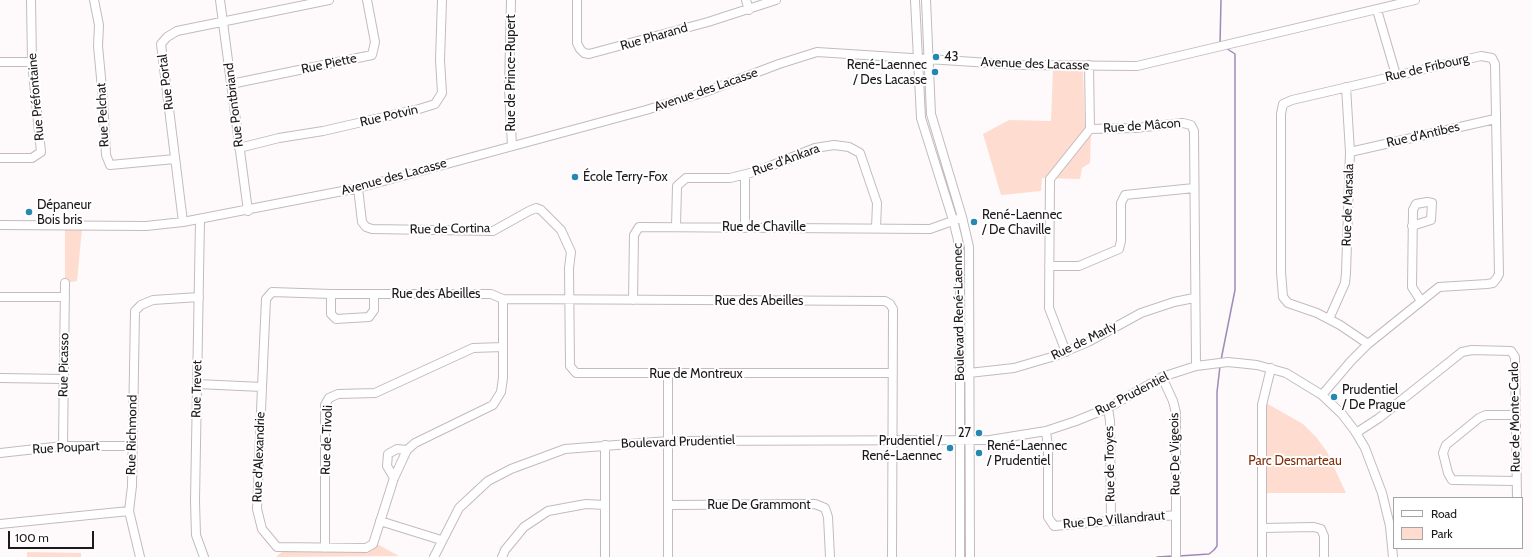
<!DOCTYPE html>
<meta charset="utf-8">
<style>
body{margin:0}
#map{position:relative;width:1531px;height:557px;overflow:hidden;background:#fefafb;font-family:Cabin,sans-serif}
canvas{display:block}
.legend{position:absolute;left:1393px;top:497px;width:130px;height:52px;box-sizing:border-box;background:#fff;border:1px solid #a5a3a3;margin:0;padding:5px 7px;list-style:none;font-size:12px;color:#1d181a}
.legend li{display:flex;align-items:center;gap:8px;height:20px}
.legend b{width:20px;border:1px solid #a5a3a3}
.scale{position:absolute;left:8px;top:531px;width:86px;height:18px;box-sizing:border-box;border:2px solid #1d181a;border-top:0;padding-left:5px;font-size:12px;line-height:14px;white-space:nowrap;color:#1d181a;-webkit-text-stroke:3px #fff;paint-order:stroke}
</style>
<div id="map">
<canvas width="1531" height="557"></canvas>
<ul class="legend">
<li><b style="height:5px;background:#fff"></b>Road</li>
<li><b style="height:11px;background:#fedcd0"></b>Park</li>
</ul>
<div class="scale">100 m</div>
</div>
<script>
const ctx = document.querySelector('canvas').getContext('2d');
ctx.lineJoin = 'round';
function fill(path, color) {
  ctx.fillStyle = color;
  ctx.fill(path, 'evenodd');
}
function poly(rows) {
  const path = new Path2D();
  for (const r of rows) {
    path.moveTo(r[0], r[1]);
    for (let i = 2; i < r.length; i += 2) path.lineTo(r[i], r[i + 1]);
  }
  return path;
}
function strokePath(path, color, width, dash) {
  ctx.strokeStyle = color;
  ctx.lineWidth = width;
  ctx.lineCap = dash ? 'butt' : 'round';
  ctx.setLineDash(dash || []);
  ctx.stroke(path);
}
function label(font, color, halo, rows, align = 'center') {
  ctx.font = font + ' Cabin,sans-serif';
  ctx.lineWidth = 4;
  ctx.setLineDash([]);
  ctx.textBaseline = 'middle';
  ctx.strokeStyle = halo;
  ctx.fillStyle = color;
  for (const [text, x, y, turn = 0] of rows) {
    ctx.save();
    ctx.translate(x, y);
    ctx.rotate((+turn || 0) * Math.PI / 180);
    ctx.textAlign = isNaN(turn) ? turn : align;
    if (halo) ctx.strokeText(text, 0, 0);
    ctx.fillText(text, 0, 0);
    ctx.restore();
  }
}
const green = poly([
 [1053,69,1083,71,1085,127,1091,133,1090,163,1082,168,1080,179,1042,178,1041,191,1001,195,983,134,1009,120,1051,121],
 [65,229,82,229,77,281,65,283],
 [1266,403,1303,424,1317,438,1327,452,1346,493,1264,493,1264,425],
 [374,545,379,545,399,556,276,557,284,550],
 [27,552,81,553,81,557,27,557]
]);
const stream = poly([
 [1220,44,1221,0],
 [1221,360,1235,290,1235,54,1226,48],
 [1179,556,1209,554,1214,550,1217,546,1217,392,1220,366],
 [1157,557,1173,556]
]);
const minor = poly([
 [94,0,99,25,98,46,103,99,106,155,110,165,175,159],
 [220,0,248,211],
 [511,0,509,89,512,146],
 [577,0,577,43,580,49,584,53,589,54,708,22,776,0],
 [746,0,749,10],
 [915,0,921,118,953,220,958,240,960,257,960,557],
 [926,0,931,114,962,217,969,247,970,557],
 [1377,10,1396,75],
 [0,62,32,62],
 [1089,65,1090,129],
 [231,84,372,55,375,42,367,0],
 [239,148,279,138,323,131,419,109,435,104,442,93,440,60,442,0],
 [1350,152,1495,119],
 [0,158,32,158,41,152,32,62,31,0],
 [745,175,745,228],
 [358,188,362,222,366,227,372,229,493,231,529,211,536,208,541,210,561,230,571,252,569,268,570,366,576,373,892,373],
 [200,220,195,501,196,535,204,557],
 [183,222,161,44,167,37,177,31,329,0],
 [0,225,146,226,183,222,358,188,646,110,705,92,779,64,817,52,1022,65,1137,66,1415,0],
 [1412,226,1431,220,1432,203,1427,202,1416,204,1413,210,1412,287,1421,301],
 [676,227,677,186,686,178,730,178,758,171,815,148,834,145,849,147,860,153,877,203,876,228],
 [1049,266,1079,266,1119,249,1121,241,1121,203,1125,195,1194,188],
 [331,294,331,314,336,319,369,317,374,310,374,295],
 [0,297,65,297],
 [633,300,634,235,639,227,930,229,958,219],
 [1329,319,1345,283,1346,273,1350,152,1346,87],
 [1066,352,1049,308,1050,179,1090,129,1135,128,1183,123,1191,125,1194,131,1196,366],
 [969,373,1014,368,1055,356,1088,342,1141,313,1174,302,1194,298],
 [668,374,668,557],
 [1162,377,1173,401,1176,413,1176,557],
 [0,378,64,379],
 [197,384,262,387,266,299,272,292,331,294,491,294,503,299,885,301,890,304,893,309,892,557],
 [262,387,257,509,262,529,277,547,366,548,373,544,394,478,407,450,415,443,493,405,501,392,503,378,503,299],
 [1322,395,1351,361,1368,344,1340,325,1317,313,1288,303,1283,297,1281,272,1281,114,1283,104,1292,100,1481,56,1492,58,1495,64,1499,274,1497,278,1493,283,1487,284,1439,287,1368,344],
 [1108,408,1110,421,1111,520],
 [1516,415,1486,415,1479,418,1446,445,1443,453,1448,473,1452,480,1516,481],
 [1046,431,1048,448,1048,517,1054,526,1176,515],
 [1356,433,1379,418,1462,352,1472,350,1511,351,1515,357,1517,498],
 [63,446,65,283],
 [0,453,63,446,132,446],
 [394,478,387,466,388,454,397,449,407,450],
 [668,505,815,504,825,508,828,517,830,557],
 [380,521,441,540],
 [0,524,129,511],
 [1262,528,1314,527,1321,529,1324,536,1324,557],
 [325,548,325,405,329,398,338,394,375,393,473,348,503,347],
 [140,557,129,511,132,486,135,311,141,305,153,300,199,297],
 [434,557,459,508,488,481,511,469,565,449,668,441,990,440,1046,431,1076,421,1108,408,1162,377,1196,366,1228,362,1257,365,1286,373,1322,395,1342,414,1355,431,1365,448,1382,493,1390,526,1393,557],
 [502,557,505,550,524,527,548,511,586,504,605,505],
 [605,557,605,445],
 [1262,557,1262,405,1271,368]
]);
const markers = [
 [936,57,4,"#2587b2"],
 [935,72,4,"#2587b2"],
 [575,177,4,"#2587b2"],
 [29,212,4,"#2587b2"],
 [974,222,4,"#2587b2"],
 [1334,397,4,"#2587b2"],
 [979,433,4,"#2587b2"],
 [950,448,4,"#2587b2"],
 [979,453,4,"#2587b2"]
];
const streetNames = [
 ["Rue Pharand",654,37,-16],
 ["Rue Piette",329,64,-12],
 ["Avenue des Lacasse",1035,64,2],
 ["Rue de Fribourg",1427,68,-13],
 ["Rue de Prince-Rupert",511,73,-90],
 ["Rue Portal",166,82,-97],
 ["Avenue des Lacasse",706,90,-19],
 ["Rue Préfontaine",36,97,-95],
 ["Rue Pontbriand",234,105,-97],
 ["Rue Pelchat",103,115,-93],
 ["Rue Potvin",389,116,-13],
 ["Rue de Mâcon",1142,126,-4],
 ["Rue d'Antibes",1423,135,-13],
 ["Rue d'Ankara",786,160,-20],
 ["Avenue des Lacasse",394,177,-15],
 ["Rue de Marsala",1348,205,-88],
 ["Rue de Chaville",764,227],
 ["Rue de Cortina",450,229,-1],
 ["Rue des Abeilles",436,294],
 ["Rue des Abeilles",759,301],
 ["Boulevard René-Laennec",959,312,-91],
 ["Rue de Marly",1084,341,-26],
 ["Rue Picasso",64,365,-89],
 ["Rue de Montreux",696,374],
 ["Rue Trevet",197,389,-89],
 ["Rue Prudentiel",1132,394,-27],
 ["Rue de Monte-Carlo",1515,417,-91],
 ["Rue Richmond",132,435,-89],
 ["Rue de Tivoli",327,440,-88],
 ["Boulevard Prudentiel",678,442,-2],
 ["Rue Poupart",66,448,-3],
 ["Rue De Vigeois",1175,454,-91],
 ["Rue d'Alexandrie",259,457,-88],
 ["Rue de Troyes",1110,464,-91],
 ["Rue De Grammont",759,505],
 ["Rue De Villandraut",1114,520,-5]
];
const poiNames = [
 ["43",944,57],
 ["René-Laennec",927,65,"right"],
 ["/ Des Lacasse",927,80,"right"],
 ["École Terry-Fox",583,177],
 ["Dépaneur",37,205],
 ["Bois bris",37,220],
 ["René-Laennec",982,215],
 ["/ De Chaville",982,230],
 ["Prudentiel",1342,390],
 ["/ De Prague",1342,405],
 ["27",971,433,"right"],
 ["Prudentiel /",942,441,"right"],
 ["René-Laennec",942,456,"right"],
 ["René-Laennec",987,446],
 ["/ Prudentiel",987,461]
];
const parkNames = [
 ["Parc Desmarteau",1295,461]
];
fill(green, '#fedcd0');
strokePath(stream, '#9e8ab7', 1.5);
strokePath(minor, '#c5babe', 10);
strokePath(minor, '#fff', 8);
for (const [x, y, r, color] of markers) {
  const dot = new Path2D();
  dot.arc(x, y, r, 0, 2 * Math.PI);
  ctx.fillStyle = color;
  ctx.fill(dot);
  strokePath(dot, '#fff', 1.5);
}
label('13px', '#1d181a', '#fff', streetNames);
label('13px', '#1d181a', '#fff', poiNames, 'left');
label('13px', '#82300c', '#fff', parkNames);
</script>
